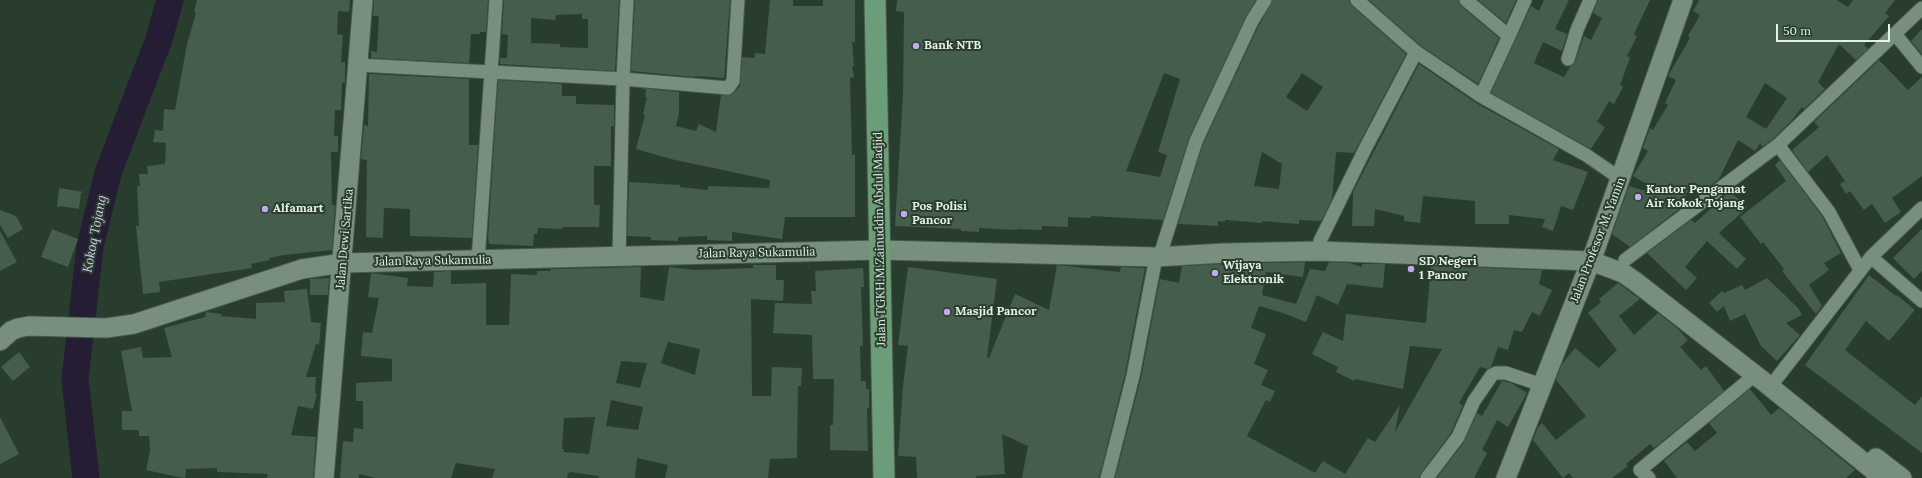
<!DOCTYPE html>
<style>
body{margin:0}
#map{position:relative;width:1922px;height:478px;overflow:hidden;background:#293d2e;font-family:Lora,serif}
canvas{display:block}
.scale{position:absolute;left:1776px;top:24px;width:114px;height:18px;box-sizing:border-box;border:2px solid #e5f1e8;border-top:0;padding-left:5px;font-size:12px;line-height:14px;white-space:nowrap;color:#e5f1e8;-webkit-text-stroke:3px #293d2e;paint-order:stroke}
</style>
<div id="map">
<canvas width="1922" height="478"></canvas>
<div class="scale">50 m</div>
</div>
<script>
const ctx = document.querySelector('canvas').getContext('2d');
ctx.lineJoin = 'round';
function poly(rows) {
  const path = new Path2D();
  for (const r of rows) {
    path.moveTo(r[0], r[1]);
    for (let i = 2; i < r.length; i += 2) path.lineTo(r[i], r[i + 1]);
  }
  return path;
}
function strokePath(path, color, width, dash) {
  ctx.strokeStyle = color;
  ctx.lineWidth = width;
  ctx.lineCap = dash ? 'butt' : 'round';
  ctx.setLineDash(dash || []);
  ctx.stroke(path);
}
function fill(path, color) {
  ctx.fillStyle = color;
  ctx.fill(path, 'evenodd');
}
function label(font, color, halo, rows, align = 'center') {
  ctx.font = font + ' Lora,serif';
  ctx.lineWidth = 4;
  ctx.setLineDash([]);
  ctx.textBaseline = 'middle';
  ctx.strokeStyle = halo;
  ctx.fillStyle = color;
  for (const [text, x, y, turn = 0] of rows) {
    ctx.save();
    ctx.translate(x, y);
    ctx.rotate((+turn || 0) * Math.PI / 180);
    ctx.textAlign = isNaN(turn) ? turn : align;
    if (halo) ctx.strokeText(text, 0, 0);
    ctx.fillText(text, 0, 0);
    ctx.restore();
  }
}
const river = poly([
 [86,478,75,379,90,247,108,173,159,39,170,0]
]);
const building = poly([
 [197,0,350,0,349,12,338,11,337,34,343,35,341,62,345,62,345,83,342,83,341,110,335,110,334,136,338,136,338,152,331,152,332,205,335,205,332,250,284,255,269,258,270,260,251,264,252,268,159,282,160,292,143,294,136,226,139,226,137,186,140,186,139,174,148,174,147,166,165,164,166,143,153,142,155,130,163,131,164,109,175,110,187,44,196,13,194,12],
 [374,0,488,0,486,32,480,32,480,34,471,34,469,63,371,58,371,51,377,52,379,16,373,16],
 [504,0,619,0,615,71,500,64,500,58,507,58,508,35,502,34],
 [582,14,582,19,588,19,588,48,560,47,560,44,531,43,531,18,555,20,556,15],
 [635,0,730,0,724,80,724,78,695,76,695,77,631,71],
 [770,0,793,0,793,6,823,6,823,0,855,0,855,42,852,42,854,66,852,66,854,77,850,78,852,155,855,155,855,217,785,217,782,239,732,232,732,241,707,240,707,236,678,237,678,241,651,240,651,237,627,236,629,182,680,185,680,187,708,190,708,186,769,188,770,180,671,159,636,149,645,115,643,114,647,97,645,97,646,90,640,88,679,92,679,113,676,126,696,131,699,124,716,132,721,95,732,95,740,86,742,57,755,58,755,53,765,54],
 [897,0,1256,0,1245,18,1189,138,1163,220,1091,216,1091,218,1068,217,1068,227,1042,226,1042,230,1017,229,1017,230,979,228,979,232,961,231,961,229,895,226,903,95,904,12,896,11],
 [1164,73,1180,79,1158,152,1167,155,1160,177,1126,171],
 [1273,0,1349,0,1352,6,1406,54,1354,153,1336,152,1332,199,1321,221,1299,220,1299,224,1262,221,1262,223,1225,220,1225,222,1218,221,1218,226,1178,224,1203,144,1259,25],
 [1302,73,1323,87,1307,111,1286,97],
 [1262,152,1282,164,1279,189,1254,186],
 [1369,0,1458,0,1461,6,1499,38,1478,84,1421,46],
 [1478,0,1516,0,1506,23],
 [1544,0,1569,0,1555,29,1567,34,1562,51,1543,42,1534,63,1564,77,1570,67,1575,62,1584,36,1591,40,1602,18,1593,13,1598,0,1650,0,1634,34,1637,36,1627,56,1630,58,1620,85,1623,87,1614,104,1609,101,1597,122,1605,127,1591,149,1491,93,1531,6,1539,11],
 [1699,0,1837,0,1848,7,1853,0,1895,0,1885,13,1889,16,1864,45,1868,49,1856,60,1839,44,1818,82,1825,89,1804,109,1802,107,1793,119,1773,139,1762,147,1760,143,1755,151,1738,140,1719,179,1706,189,1693,182,1678,208,1679,209,1630,247,1612,234,1629,186,1645,191,1648,185,1633,176,1648,151,1643,148,1650,128,1653,130,1668,105,1665,103,1676,80,1668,76,1690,38,1688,36,1700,15,1693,11],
 [1765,83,1787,98,1766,129,1746,117],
 [1922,29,1922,54,1911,41],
 [1879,60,1908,90,1922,77,1922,176,1892,198,1901,212,1885,223,1872,204,1864,210,1850,191,1846,194,1840,184,1845,181,1827,155,1808,172,1792,150,1819,127,1814,122],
 [1419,64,1476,103,1559,149,1553,160,1588,172,1573,210,1561,206,1553,231,1542,227,1545,219,1509,215,1509,224,1475,224,1475,201,1423,196,1420,223,1404,221,1404,216,1375,209,1374,226,1352,226,1353,192],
 [369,74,469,79,469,145,478,145,472,238,410,236,410,209,384,208,383,238,366,237,367,160,361,159,364,125,368,126],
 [498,80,562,84,562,96,576,96,576,104,614,105,614,126,611,126,611,166,594,166,594,205,600,205,599,227,562,227,562,229,538,228,537,234,534,234,533,246,489,244,488,238],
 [1780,160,1822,216,1841,253,1824,263,1829,270,1809,285,1822,306,1816,314,1782,271,1784,269,1763,242,1761,244,1740,217,1786,181,1775,165],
 [59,188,84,192,81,193,79,209,60,206,57,208],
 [1730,191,1747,208,1719,233,1746,259,1737,269,1707,241,1685,267,1697,278,1686,290,1647,253,1691,220,1695,223],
 [0,210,16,216,23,229,8,238,0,225],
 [52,229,78,239,68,267,41,257],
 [1922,229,1922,271,1914,279,1893,258],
 [0,231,17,262,0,271],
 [1305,262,1303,277,1266,272,1262,295,1296,304,1310,269,1325,271,1329,262,1350,263,1362,267,1362,264,1385,264,1383,288,1347,284,1338,305,1317,295,1306,322,1283,313,1259,306,1251,328,1266,334,1254,364,1268,370,1261,385,1275,391,1270,402,1266,400,1247,436,1315,473,1323,461,1345,474,1368,438,1375,442,1400,405,1395,432,1442,349,1410,346,1403,389,1355,379,1354,381,1336,372,1338,367,1312,354,1323,332,1343,341,1346,314,1426,323,1431,266,1542,270,1539,284,1552,290,1540,316,1532,312,1522,332,1514,330,1508,350,1498,347,1491,367,1487,369,1480,367,1459,403,1463,405,1451,433,1421,473,1419,478,1115,478,1141,378,1160,279,1179,283,1182,266,1219,264,1235,268,1235,264],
 [753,265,776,265,776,280,784,280,783,301,751,299,752,396,771,396,772,367,802,368,801,386,798,386,797,458,770,459,768,478,665,478,668,465,637,458,635,478,598,478,599,476,569,472,567,478,492,478,495,469,456,463,451,478,376,478,359,474,359,478,340,478,343,441,353,442,354,428,363,429,363,401,356,401,356,383,392,381,392,359,361,356,363,332,372,333,379,298,368,297,371,273,408,278,407,286,433,287,434,272,451,271,451,284,486,283,486,325,509,325,511,274,537,275,537,271,551,271,551,269,641,267,640,297,664,301,669,267,695,270,753,268],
 [668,342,700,349,695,375,661,363],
 [621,361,647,363,640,388,616,383],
 [611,400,643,407,638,430,606,426],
 [595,417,589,454,564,452,564,449,562,449,564,418],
 [1057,265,1120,272,1121,267,1145,268,1125,374,1099,478,1022,478,1028,446,1002,434,1005,474,976,476,976,478,917,478,916,457,898,456,903,386,908,346,898,345,908,267,997,279,987,357,989,358,1015,294,1049,310],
 [863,268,864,287,861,287,863,346,860,346,861,381,866,381,866,389,869,389,869,408,867,408,868,451,830,450,830,425,833,425,834,379,813,379,812,335,773,333,775,303,812,304,811,291,816,291,815,271],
 [1869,275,1896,296,1897,295,1915,310,1889,341,1866,321,1845,350,1915,405,1922,396,1922,453,1805,365],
 [329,278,328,295,310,295,310,279],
 [1767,278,1798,308,1802,315,1786,323,1800,335,1777,361,1761,346,1745,314,1730,321,1724,306,1717,312,1709,303,1722,291,1724,293,1742,285,1745,290],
 [1618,283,1640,299,1619,316,1634,335,1658,313,1678,329,1688,340,1680,347,1701,370,1706,366,1724,391,1654,448,1650,444,1626,464,1628,466,1612,478,1573,478,1569,473,1563,478,1533,440,1538,427,1542,423,1556,440,1586,416,1556,380,1562,364,1575,348,1599,368,1617,350,1588,313,1601,302,1599,299],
 [307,289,311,322,321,323,319,345,316,344,306,377,316,377,315,393,317,394,313,409,298,406,291,435,316,437,313,478,267,478,268,474,217,472,217,468,186,469,185,478,183,478,146,470,150,451,149,436,139,436,139,430,122,430,122,411,132,411,121,351,141,347,143,358,172,357,164,328,205,317,206,312,222,314,221,316,256,319,256,303,285,302,284,291],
 [19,352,30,367,13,381,1,367],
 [1502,381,1511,383,1527,393,1508,427,1497,420,1482,450,1487,453,1474,478,1437,478,1464,442,1477,413,1482,416],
 [1750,389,1771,415,1779,408,1855,470,1846,478,1677,478,1664,461,1687,442,1695,451,1717,433,1709,423],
 [0,417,19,454,0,464]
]);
const street = poly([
 [1357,0,1416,52,1428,60,1481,96,1586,155,1621,179],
 [1466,0,1509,36,1481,96],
 [1895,34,1922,67],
 [1509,36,1525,0],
 [1568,59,1577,30,1590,0],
 [358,65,623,79,728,88,733,81,738,0],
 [1778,145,1829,212,1860,270],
 [1320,241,1365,149,1416,52],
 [1162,249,1196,141,1252,21,1265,0],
 [619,257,623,79,627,0],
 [1871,257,1922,301],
 [1625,260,1778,145,1922,8],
 [478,261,496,0],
 [1777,378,1871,257,1922,208],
 [1107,478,1133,376,1156,257],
 [1427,478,1458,437,1474,401,1492,375,1496,373,1506,373,1542,385],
 [1649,478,1640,470,1755,375]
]);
const secondary = poly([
 [0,341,11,331,18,328,29,326,106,328,134,324,302,269,343,263,880,250,1156,257,1224,253,1319,251,1591,261,1623,273,1636,282,1763,381,1883,478],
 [1876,458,1902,478],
 [324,478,363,0],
 [1506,478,1595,250,1683,0]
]);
const primary = poly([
 [875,0,884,478]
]);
const markers = [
 [916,46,4,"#c2a8f2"],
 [1638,197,4,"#c2a8f2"],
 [265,209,4,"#c2a8f2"],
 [904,214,4,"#c2a8f2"],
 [1411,269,4,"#c2a8f2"],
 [1215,273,4,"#c2a8f2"],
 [947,312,4,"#c2a8f2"]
];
const poiNames = [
 ["Bank NTB",924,46],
 ["Kantor Pengamat",1646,190],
 ["Air Kokok Tojang",1646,204],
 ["Pos Polisi",912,207],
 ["Pancor",912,221],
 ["Alfamart",273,209],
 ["SD Negeri",1419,262],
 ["1 Pancor",1419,276],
 ["Wijaya",1223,266],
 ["Elektronik",1223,280],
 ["Masjid Pancor",955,312]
];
const streetNames = [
 ["Jalan Dewi Sartika",345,239,-85],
 ["Jalan TGKH.M.Zainuddin Abdul Madjid",880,239,-91],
 ["Jalan Profesor M. Yamin",1598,240,-69],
 ["Jalan Raya Sukamulia",757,253,-1],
 ["Jalan Raya Sukamulia",433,261,-1]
];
const waterNames = [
 ["Kokoq Tojang",95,234,-79]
];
strokePath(river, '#251d33', 27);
fill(building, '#455d4b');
strokePath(street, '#48594d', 15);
strokePath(secondary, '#48594d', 21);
strokePath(primary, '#48594d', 23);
strokePath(street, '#798f7e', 13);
strokePath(secondary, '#798f7e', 19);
strokePath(primary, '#6b9d79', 21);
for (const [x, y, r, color] of markers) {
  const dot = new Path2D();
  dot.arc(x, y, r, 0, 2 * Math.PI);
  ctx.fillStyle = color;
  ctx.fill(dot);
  strokePath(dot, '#293d2e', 1.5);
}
label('bold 12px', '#e5f1e8', '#293d2e', poiNames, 'left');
label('12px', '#e5f1e8', '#293d2e', streetNames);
label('italic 13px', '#dbcafd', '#293d2e', waterNames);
</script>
